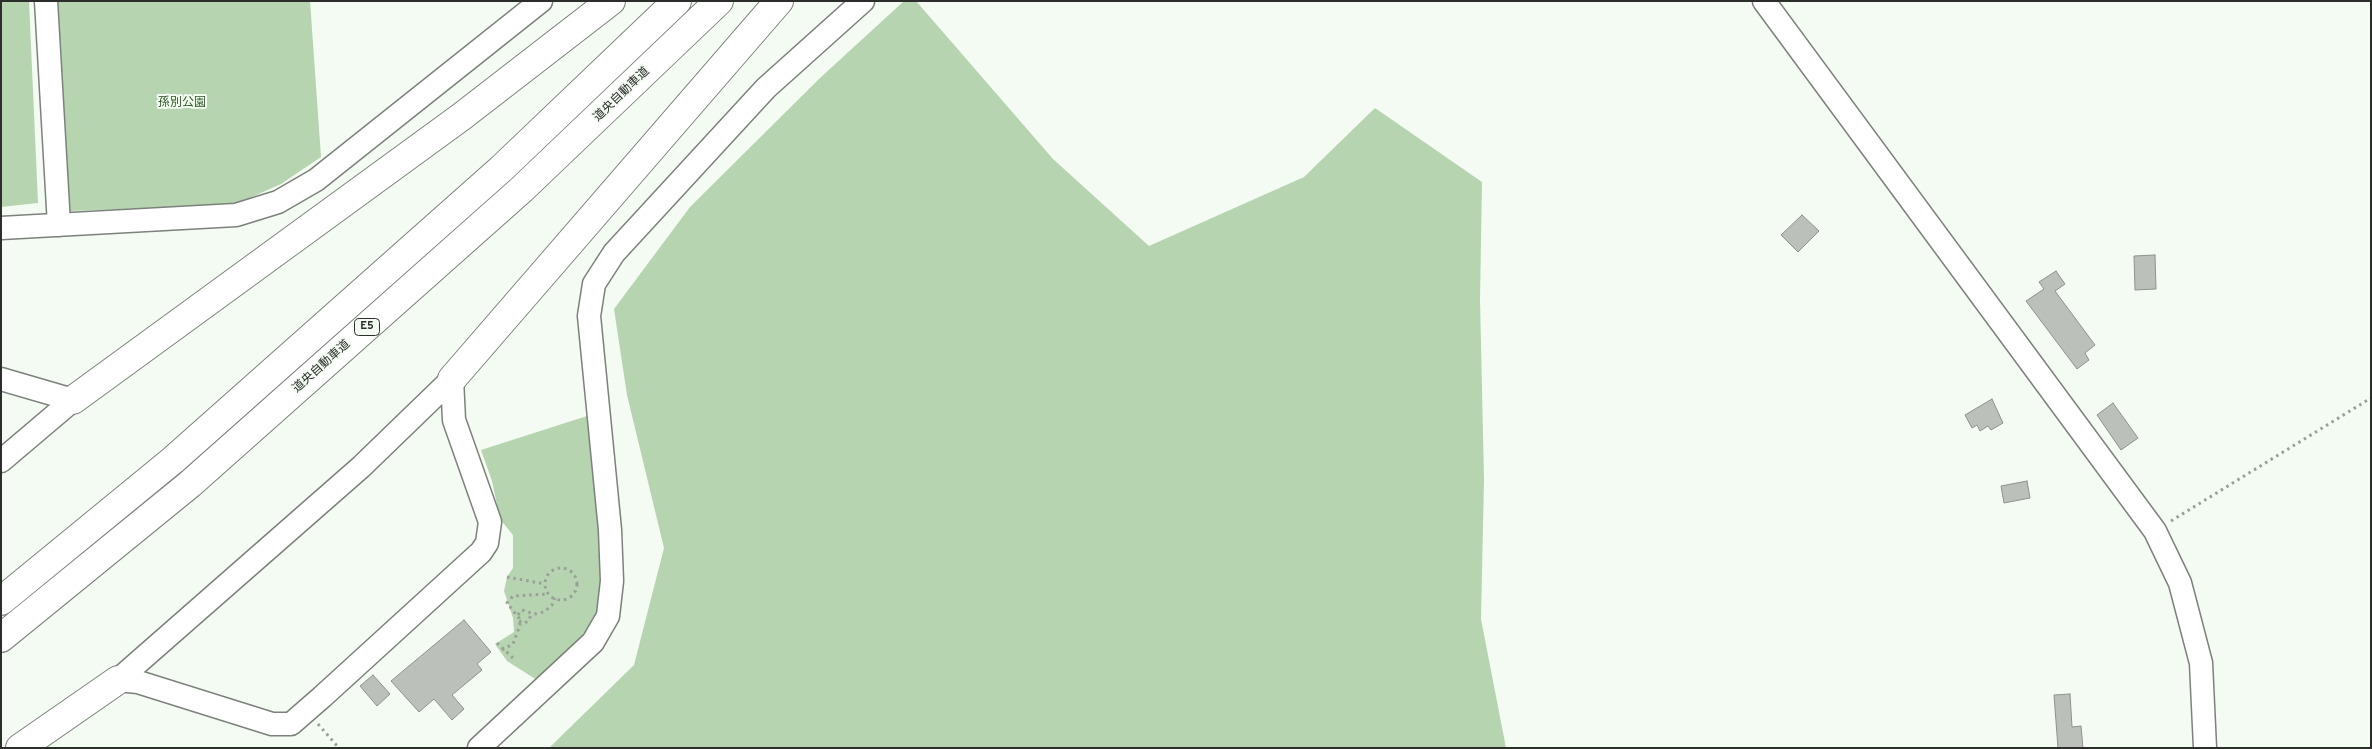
<!DOCTYPE html>
<meta charset="utf-8">
<style>
body{margin:0}
#map{position:relative;width:2372px;height:749px;overflow:hidden;background:#f4fbf3;font-family:Overpass,sans-serif}
canvas{display:block}
.frame{position:absolute;inset:0;border:2px solid #2c2e2b;pointer-events:none}
</style>
<div id="map">
<canvas width="2372" height="749"></canvas>
<div class="frame"></div>
</div>
<script>
const ctx = document.querySelector('canvas').getContext('2d');
ctx.lineJoin = 'round';
function fill(path, color) {
  ctx.fillStyle = color;
  ctx.fill(path, 'evenodd');
}
function poly(rows) {
  const path = new Path2D();
  for (const r of rows) {
    if (r.length === 3) {
      path.moveTo(r[0] + r[2], r[1]);
      path.arc(r[0], r[1], r[2], 0, 2 * Math.PI);
      continue;
    }
    path.moveTo(r[0], r[1]);
    for (let i = 2; i < r.length; i += 2) path.lineTo(r[i], r[i + 1]);
  }
  return path;
}
function strokePath(path, color, width, dash) {
  ctx.strokeStyle = color;
  ctx.lineWidth = width;
  ctx.lineCap = dash ? 'butt' : 'round';
  ctx.setLineDash(dash || []);
  ctx.stroke(path);
}
function label(font, color, halo, rows, align = 'center') {
  ctx.font = font + ' Overpass,"Noto Sans JP",sans-serif';
  ctx.lineWidth = 4;
  ctx.setLineDash([]);
  ctx.textBaseline = 'middle';
  ctx.strokeStyle = halo;
  ctx.fillStyle = color;
  for (const [text, x, y, turn = 0] of rows) {
    ctx.save();
    ctx.translate(x, y);
    ctx.rotate((+turn || 0) * Math.PI / 180);
    ctx.textAlign = isNaN(turn) ? turn : align;
    if (halo) ctx.strokeText(text, 0, 0);
    ctx.fillText(text, 0, 0);
    ctx.restore();
  }
}
const green = poly([
 [1,1,29,1,38,203,1,207],
 [56,1,310,1,321,157,281,184,234,205,70,211],
 [904,1,916,1,1053,159,1149,246,1304,177,1375,108,1482,182,1480,299,1484,479,1481,619,1506,748,549,748,634,665,664,548,627,395,614,309,690,207,820,78],
 [587,416,601,521,602,601,587,634,537,680,507,661,495,644,514,632,513,618,504,591,507,577,513,568,513,535,500,519,492,481,481,450]
]);
const building = poly([
 [1802,215,1819,231,1798,252,1781,235,1802,215],
 [2155,255,2156,289,2135,290,2134,256,2155,255],
 [2056,271,2065,284,2055,291,2095,345,2085,353,2089,360,2077,369,2026,301,2044,289,2039,282,2056,271],
 [1992,399,2003,423,1991,430,1988,426,1980,431,1977,425,1972,428,1965,415,1992,399],
 [2113,403,2138,438,2121,450,2097,415,2113,403],
 [2027,481,2030,498,2004,503,2001,486,2027,481],
 [464,620,491,652,477,664,482,670,452,695,464,709,452,720,434,699,419,712,391,681,464,620],
 [373,675,390,694,377,706,360,686,373,675],
 [2070,694,2072,727,2081,726,2083,748,2058,748,2054,695,2070,694]
]);
const path = poly([
 [2171,521,2371,398],
 [561,584,16],
 [507,577,545,584],
 [518,615,522,610,534,614,544,612,552,605,555,598],
 [519,621,525,623,529,620,531,614],
 [497,643,513,658],
 [502,650,513,644,520,625,519,618,507,603,513,596,548,594],
 [318,724,339,748]
]);
const minor = poly([
 [46,1,59,225],
 [1764,1,2155,531,2180,583,2201,663,2205,748],
 [1,228,236,215,278,202,316,180,541,1],
 [1,379,73,400],
 [1,461,73,400],
 [118,680,138,682,272,724,291,724,322,697,481,552,487,543,490,522,454,420,452,379],
 [118,680,361,467,452,379],
 [479,748,593,642,608,616,612,581,610,530,589,316,594,284,614,253,766,88,863,1]
]);
const highway = poly([
 [452,379,779,1],
 [73,400,461,117,611,1],
 [1,601,173,460,501,169,677,1],
 [1,638,190,484,522,189,719,1],
 [20,748,118,680]
]);
const shields = [
 [367,327,25]
];
const shieldNames = [
 ["E5",367,327]
];
const streetNames = [
 ["道央自動車道",622,95,-44],
 ["道央自動車道",322,367,-42]
];
const parkNames = [
 ["孫別公園",182,104]
];
fill(green, '#b5d4af');
fill(building, '#bbc1ba');
strokePath(building, '#8d938c', 1);
strokePath(minor, '#7c827b', 25);
strokePath(highway, '#7c827b', 30);
strokePath(path, '#9a9f99', 3, [2.5, 4]);
strokePath(minor, '#fff', 22);
strokePath(highway, '#fff', 28);
for (const [x, y, w] of shields) {
  const box = new Path2D();
  box.roundRect(x - w / 2, y - 8.5, w, 17, 4);
  ctx.fillStyle = '#f4fbf3';
  ctx.fill(box);
  strokePath(box, '#2c2e2b', 1);
}
label('bold 11px', '#2c2e2b', null, shieldNames);
label('12px', '#2c2e2b', '#f4fbf3', streetNames);
label('12px', '#2e5824', '#f4fbf3', parkNames);
</script>
